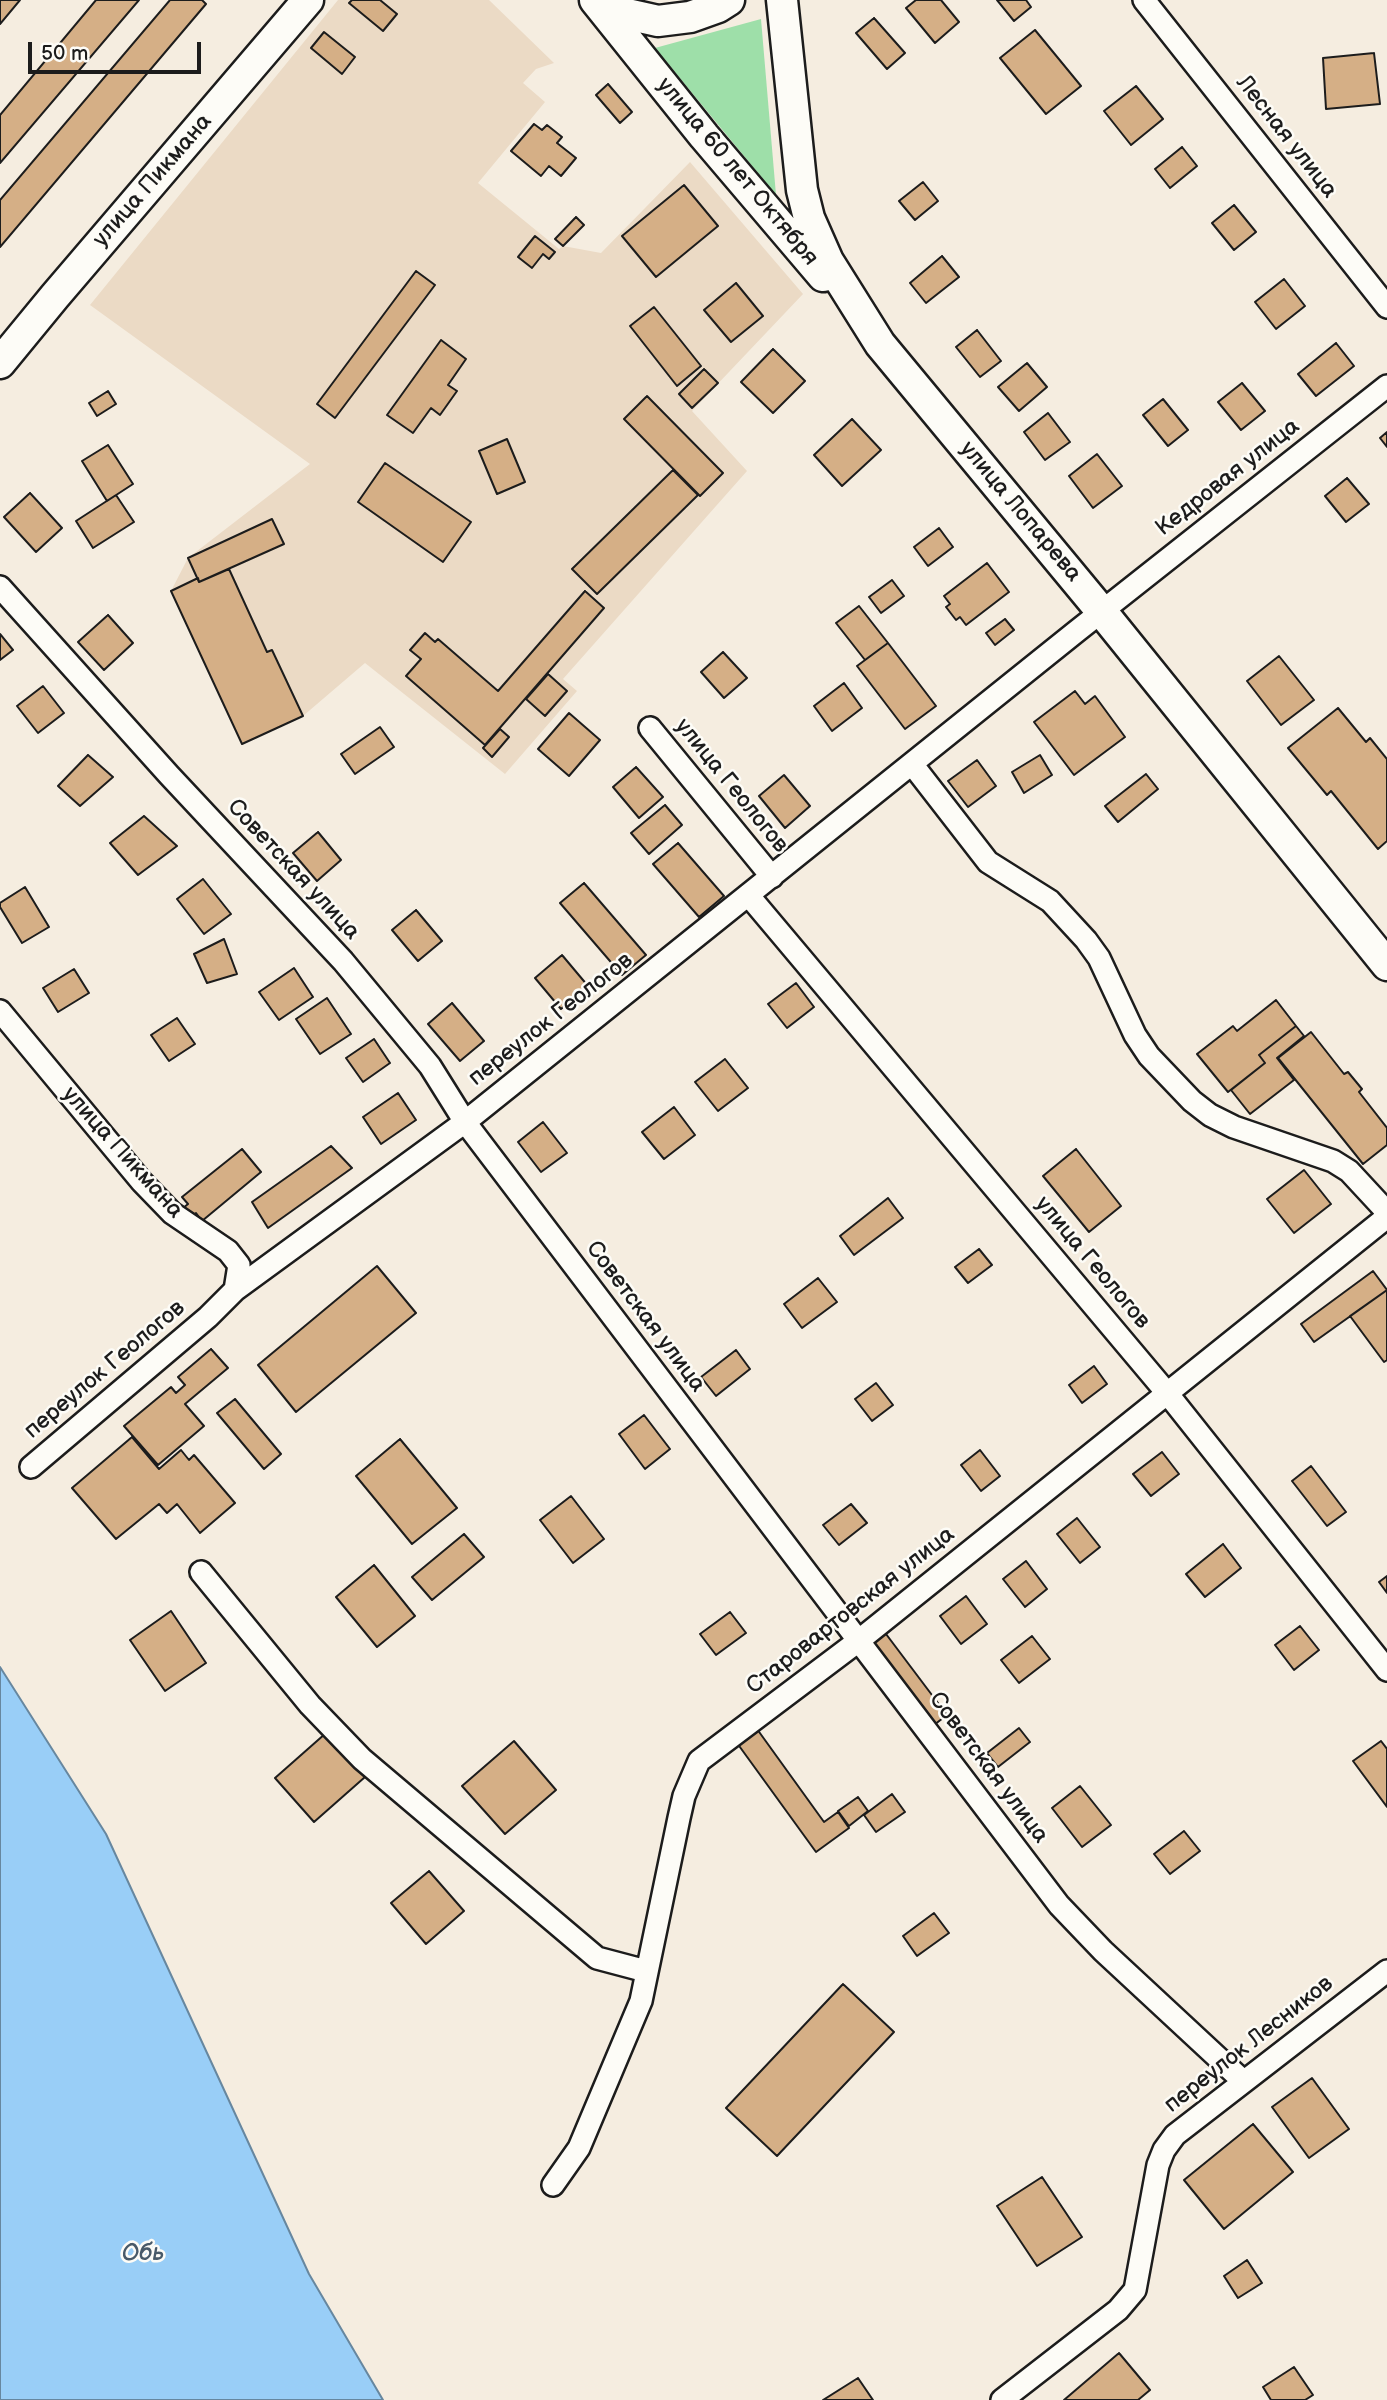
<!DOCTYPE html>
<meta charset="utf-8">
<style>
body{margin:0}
#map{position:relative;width:1387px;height:2400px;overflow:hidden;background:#f5ede0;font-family:"Balsamiq Sans",sans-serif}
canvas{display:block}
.scale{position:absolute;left:28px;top:42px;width:173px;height:32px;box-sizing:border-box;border:4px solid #1c1c1c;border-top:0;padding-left:9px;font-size:21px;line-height:24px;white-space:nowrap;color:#1c1c1c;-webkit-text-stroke:5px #fdfcf7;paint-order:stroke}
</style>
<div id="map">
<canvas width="1387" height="2400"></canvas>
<div class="scale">50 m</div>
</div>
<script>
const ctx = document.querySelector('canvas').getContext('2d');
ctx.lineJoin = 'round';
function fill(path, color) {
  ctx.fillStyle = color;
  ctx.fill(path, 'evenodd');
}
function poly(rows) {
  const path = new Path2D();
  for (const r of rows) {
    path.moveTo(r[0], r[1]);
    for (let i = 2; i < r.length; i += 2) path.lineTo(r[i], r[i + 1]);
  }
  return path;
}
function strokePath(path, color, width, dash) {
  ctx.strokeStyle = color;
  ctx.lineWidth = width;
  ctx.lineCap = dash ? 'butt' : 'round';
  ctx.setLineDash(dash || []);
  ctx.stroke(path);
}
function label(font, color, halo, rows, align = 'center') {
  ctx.font = font + ' "Balsamiq Sans",sans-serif';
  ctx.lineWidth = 5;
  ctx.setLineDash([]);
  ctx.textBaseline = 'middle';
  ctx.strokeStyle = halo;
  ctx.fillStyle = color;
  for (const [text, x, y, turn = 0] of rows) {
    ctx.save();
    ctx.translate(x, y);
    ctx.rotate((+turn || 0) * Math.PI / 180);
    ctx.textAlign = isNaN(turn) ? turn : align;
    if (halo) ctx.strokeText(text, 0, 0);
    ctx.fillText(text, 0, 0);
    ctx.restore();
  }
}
const built = poly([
 [338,0,489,0,554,63,536,69,523,83,545,102,478,183,559,249,563,246,601,253,690,162,803,294,692,411,747,471,563,679,577,691,505,774,365,663,303,716,242,744,171,591,188,558,310,464,90,305]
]);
const green = poly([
 [761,19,776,195,655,48]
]);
const water = poly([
 [0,1667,106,1834,309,2274,383,2400,0,2400,0,1667]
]);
const building = poly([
 [0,0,20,0,0,24,0,0],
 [96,0,139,0,0,163,0,115,96,0],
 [170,0,202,0,206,4,0,247,0,200,170,0],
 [352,0,380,0,397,14,383,31,349,3,352,0],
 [916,0,941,0,959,22,935,43,906,8,916,0],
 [997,0,1026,0,1031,7,1014,21,997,0],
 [874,18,905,53,887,69,856,33,874,18],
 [1035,30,1081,86,1046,114,1000,58,1035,30],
 [324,32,355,57,342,74,311,48,324,32],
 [1374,53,1380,104,1326,109,1323,58,1374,53],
 [608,84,632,112,620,123,596,95,608,84],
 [1136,86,1163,119,1131,145,1104,111,1136,86],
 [534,124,542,130,547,125,562,137,557,143,576,158,561,176,549,166,541,176,511,151,534,124],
 [1182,147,1197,166,1170,188,1155,169,1182,147],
 [923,182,938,201,915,220,899,201,923,182],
 [684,185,718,226,656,277,622,236,684,185],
 [1234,205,1256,232,1234,250,1212,223,1234,205],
 [576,217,584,225,563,246,555,239,576,217],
 [535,236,555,252,549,259,543,254,532,268,518,257,535,236],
 [942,256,959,277,926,303,910,283,942,256],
 [416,271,435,285,335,418,317,404,416,271],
 [1284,279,1305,306,1276,329,1255,302,1284,279],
 [736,283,763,316,731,342,704,310,736,283],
 [654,307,701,366,677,386,630,326,654,307],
 [977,330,1001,361,980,377,956,347,977,330],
 [441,340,466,359,448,385,457,391,440,415,431,408,413,433,387,415,441,340],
 [1336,343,1354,366,1316,396,1298,374,1336,343],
 [773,349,805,381,773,413,741,382,773,349],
 [1027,363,1047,387,1019,411,998,387,1027,363],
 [704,369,718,383,692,408,679,394,704,369],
 [1242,383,1265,411,1241,430,1218,402,1242,383],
 [108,391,116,404,97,416,89,403,108,391],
 [647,396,723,473,700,496,624,419,647,396],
 [1163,399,1188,430,1168,446,1143,415,1163,399],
 [1048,413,1070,442,1045,460,1024,432,1048,413],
 [852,419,881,450,842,486,814,455,852,419],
 [1387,432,1387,447,1380,438,1387,432],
 [507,439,525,482,497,494,479,451,507,439],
 [108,445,133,484,107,501,82,461,108,445],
 [1097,454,1122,486,1093,508,1069,476,1097,454],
 [385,463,471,522,443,562,358,502,385,463],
 [673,470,698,495,597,594,572,569,673,470],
 [1347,478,1369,504,1346,522,1325,496,1347,478],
 [30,493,62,528,36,552,4,517,30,493],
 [116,495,134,522,93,548,76,521,116,495],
 [272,519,284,544,199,582,188,558,272,519],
 [939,528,953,547,928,566,914,547,939,528],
 [987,563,1009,592,966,625,960,617,956,620,946,607,950,604,944,596,987,563],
 [229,569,267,652,272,650,303,716,242,744,171,591,198,578,199,582,229,569],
 [892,580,904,596,881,613,869,597,892,580],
 [585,591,604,608,485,745,406,676,421,659,410,650,425,633,435,642,438,639,498,691,585,591],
 [859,606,888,643,865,660,836,623,859,606],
 [108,615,133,643,104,670,78,642,108,615],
 [1005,619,1014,630,995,645,986,633,1005,619],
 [0,634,13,650,0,660,0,634],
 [888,643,936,706,905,729,857,666,888,643],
 [723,652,747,678,724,698,701,672,723,652],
 [1279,656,1314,700,1281,725,1247,681,1279,656],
 [548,674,567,691,545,716,526,699,548,674],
 [844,683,862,708,832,731,814,706,844,683],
 [43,686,64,713,38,733,17,706,43,686],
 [1075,691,1085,704,1095,696,1125,737,1074,775,1034,722,1075,691],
 [1338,708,1366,742,1370,738,1387,759,1387,841,1378,849,1331,791,1327,795,1288,748,1338,708],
 [569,713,600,740,569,776,538,749,569,713],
 [380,727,394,747,355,774,341,754,380,727],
 [500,729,509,737,492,757,483,748,500,729],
 [88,755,113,777,80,806,58,786,88,755],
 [1040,755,1052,775,1024,793,1012,772,1040,755],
 [977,760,996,786,968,807,948,781,977,760],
 [636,767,663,797,639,818,613,787,636,767],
 [1146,774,1158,789,1118,822,1105,806,1146,774],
 [784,775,810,806,785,828,759,796,784,775],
 [665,805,682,825,649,854,631,833,665,805],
 [144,816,177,846,138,875,110,843,144,816],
 [318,832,341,860,317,881,293,853,318,832],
 [678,843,724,896,699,917,653,864,678,843],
 [203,879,231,914,204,934,177,899,203,879],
 [584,883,646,955,622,975,560,903,584,883],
 [25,887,49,927,22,943,0,907,0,903,25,887],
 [416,910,442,941,418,961,392,930,416,910],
 [224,939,237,974,207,983,194,954,224,939],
 [562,955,588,986,561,1009,535,978,562,955],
 [294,968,313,997,279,1020,259,992,294,968],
 [74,969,89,993,58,1012,43,988,74,969],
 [796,983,814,1007,787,1028,768,1004,796,983],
 [327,998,351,1034,320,1054,296,1019,327,998],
 [1276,1000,1296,1026,1259,1055,1265,1063,1228,1092,1197,1054,1233,1026,1237,1031,1276,1000],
 [452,1003,484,1041,460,1061,428,1024,452,1003],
 [177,1018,195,1044,169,1061,151,1035,177,1018],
 [1296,1026,1304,1036,1277,1058,1294,1080,1250,1114,1231,1090,1265,1063,1259,1055,1296,1026],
 [1311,1032,1344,1074,1348,1072,1362,1089,1359,1092,1387,1128,1387,1145,1363,1164,1278,1058,1311,1032],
 [374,1039,390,1063,363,1082,346,1058,374,1039],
 [725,1059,748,1088,718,1111,695,1082,725,1059],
 [398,1093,416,1120,381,1144,363,1117,398,1093],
 [674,1107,695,1135,664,1159,642,1132,674,1107],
 [543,1122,567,1153,541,1172,518,1142,543,1122],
 [331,1146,352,1168,268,1228,252,1202,331,1146],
 [242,1149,261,1172,202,1221,196,1213,190,1218,182,1209,188,1204,182,1197,242,1149],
 [1076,1149,1121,1206,1089,1232,1043,1176,1076,1149],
 [1304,1170,1331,1204,1294,1233,1267,1199,1304,1170],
 [888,1198,903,1218,854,1255,840,1236,888,1198],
 [979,1249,992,1265,968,1283,955,1267,979,1249],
 [377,1266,416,1313,296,1412,258,1365,377,1266],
 [1373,1271,1387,1290,1314,1342,1301,1324,1373,1271],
 [818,1278,837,1302,802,1328,784,1304,818,1278],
 [1387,1290,1387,1360,1384,1362,1350,1316,1387,1290],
 [211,1349,228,1368,185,1404,204,1426,158,1465,124,1426,171,1387,176,1393,185,1385,178,1377,211,1349],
 [736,1350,750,1369,716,1396,701,1377,736,1350],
 [1094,1366,1107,1384,1082,1403,1069,1385,1094,1366],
 [876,1383,893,1405,872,1421,855,1399,876,1383],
 [235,1399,281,1454,264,1469,217,1413,235,1399],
 [644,1415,670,1449,645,1469,619,1434,644,1415],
 [132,1437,159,1469,181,1450,189,1460,194,1455,235,1503,200,1533,177,1504,167,1513,159,1504,116,1539,72,1488,132,1437],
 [400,1439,457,1508,412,1544,356,1476,400,1439],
 [980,1450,1000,1476,981,1491,961,1465,980,1450],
 [1162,1452,1179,1474,1151,1496,1133,1474,1162,1452],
 [1311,1466,1346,1512,1327,1526,1292,1481,1311,1466],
 [571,1496,604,1539,573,1563,540,1520,571,1496],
 [851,1504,867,1523,839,1545,823,1525,851,1504],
 [1077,1518,1100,1547,1080,1563,1057,1534,1077,1518],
 [464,1534,484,1557,432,1600,412,1577,464,1534],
 [1223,1544,1241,1568,1205,1597,1186,1574,1223,1544],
 [1026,1561,1047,1589,1025,1607,1003,1579,1026,1561],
 [374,1565,415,1616,377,1647,336,1597,374,1565],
 [1387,1576,1387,1593,1379,1582,1387,1576],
 [966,1596,987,1624,961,1644,940,1616,966,1596],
 [171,1611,206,1663,165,1691,130,1640,171,1611],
 [730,1612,746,1633,716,1655,700,1634,730,1612],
 [1300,1626,1319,1650,1294,1670,1275,1645,1300,1626],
 [883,1630,947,1715,930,1728,865,1643,883,1630],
 [1032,1636,1050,1659,1019,1683,1001,1660,1032,1636],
 [1019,1728,1030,1742,998,1767,987,1753,1019,1728],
 [757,1729,824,1822,838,1812,849,1828,816,1852,737,1743,757,1729],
 [326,1733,365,1777,314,1822,275,1778,326,1733],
 [514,1741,556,1790,505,1834,462,1786,514,1741],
 [1381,1741,1387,1749,1387,1807,1353,1761,1381,1741],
 [1080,1786,1111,1825,1082,1847,1052,1808,1080,1786],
 [892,1794,905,1812,876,1832,864,1815,892,1794],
 [858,1797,868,1811,849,1826,838,1811,858,1797],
 [1184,1831,1200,1851,1170,1874,1154,1854,1184,1831],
 [429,1871,464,1911,426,1944,391,1903,429,1871],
 [934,1913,949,1933,917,1956,903,1936,934,1913],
 [843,1984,894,2032,777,2156,726,2108,843,1984],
 [1312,2078,1349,2129,1309,2158,1272,2107,1312,2078],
 [1253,2124,1293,2172,1224,2229,1184,2180,1253,2124],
 [1042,2177,1082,2237,1037,2266,997,2206,1042,2177],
 [1247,2260,1262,2283,1238,2298,1224,2276,1247,2260],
 [1119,2353,1150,2390,1138,2400,1064,2400,1119,2353],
 [1294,2367,1313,2395,1305,2400,1271,2400,1263,2387,1294,2367],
 [858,2378,873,2400,823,2400,858,2378]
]);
const street = poly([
 [1144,0,1387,307],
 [0,587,169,775,343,961,430,1066,465,1122,1059,1905,1103,1951,1243,2081],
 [650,728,772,877],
 [912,764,988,862,1050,901,1086,940,1099,958,1135,1035,1149,1056,1192,1101,1210,1115,1234,1127,1333,1161,1349,1171,1387,1212],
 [749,896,1167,1393,1387,1670],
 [0,1011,142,1182,172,1213,228,1251,239,1265,235,1290],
 [31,1467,208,1317,235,1290,465,1122,1077,631,1387,386],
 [201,1572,310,1705,362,1759,597,1958,646,1971],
 [553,2185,579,2148,641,2001,679,1818,684,1796,699,1761,857,1642,1387,1217],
 [1002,2400,1118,2310,1135,2290,1158,2165,1164,2150,1175,2135,1387,1971]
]);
const secondary = poly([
 [595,0,704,136,823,276],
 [601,0,627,14,658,21,690,17,718,7,729,0],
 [782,0,802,190,809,218,828,261,880,344,1102,612,1387,965],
 [0,363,55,296,308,0]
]);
const streetNames = [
 ["Лесная улица",1286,137,52],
 ["улица 60 лет Октября",737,172,50],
 ["улица Пикмана",153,181,-49],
 ["Кедровая улица",1228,478,-38],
 ["улица Лопарева",1020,512,50],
 ["улица Геологов",731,786,51],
 ["Советская улица",293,870,47],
 ["переулок Геологов",551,1020,-38],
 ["улица Пикмана",122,1153,48],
 ["улица Геологов",1092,1263,50],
 ["Советская улица",645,1317,53],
 ["переулок Геологов",105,1370,-40],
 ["Старовартовская улица",851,1611,-38],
 ["Советская улица",988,1768,53],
 ["переулок Лесников",1249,2045,-38]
];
const waterNames = [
 ["Обь",143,2254]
];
fill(built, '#ebdac5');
fill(green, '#9edfa9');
fill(water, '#99cef7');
strokePath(water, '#67879f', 2);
fill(building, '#d5af86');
strokePath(building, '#1c1c1c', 2);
strokePath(street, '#1c1c1c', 26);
strokePath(secondary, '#1c1c1c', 35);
strokePath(street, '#fdfcf7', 21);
strokePath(secondary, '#fdfcf7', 30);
label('23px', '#1c1c1c', '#fdfcf7', streetNames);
label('italic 24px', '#485a69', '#fdfcf7', waterNames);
</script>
